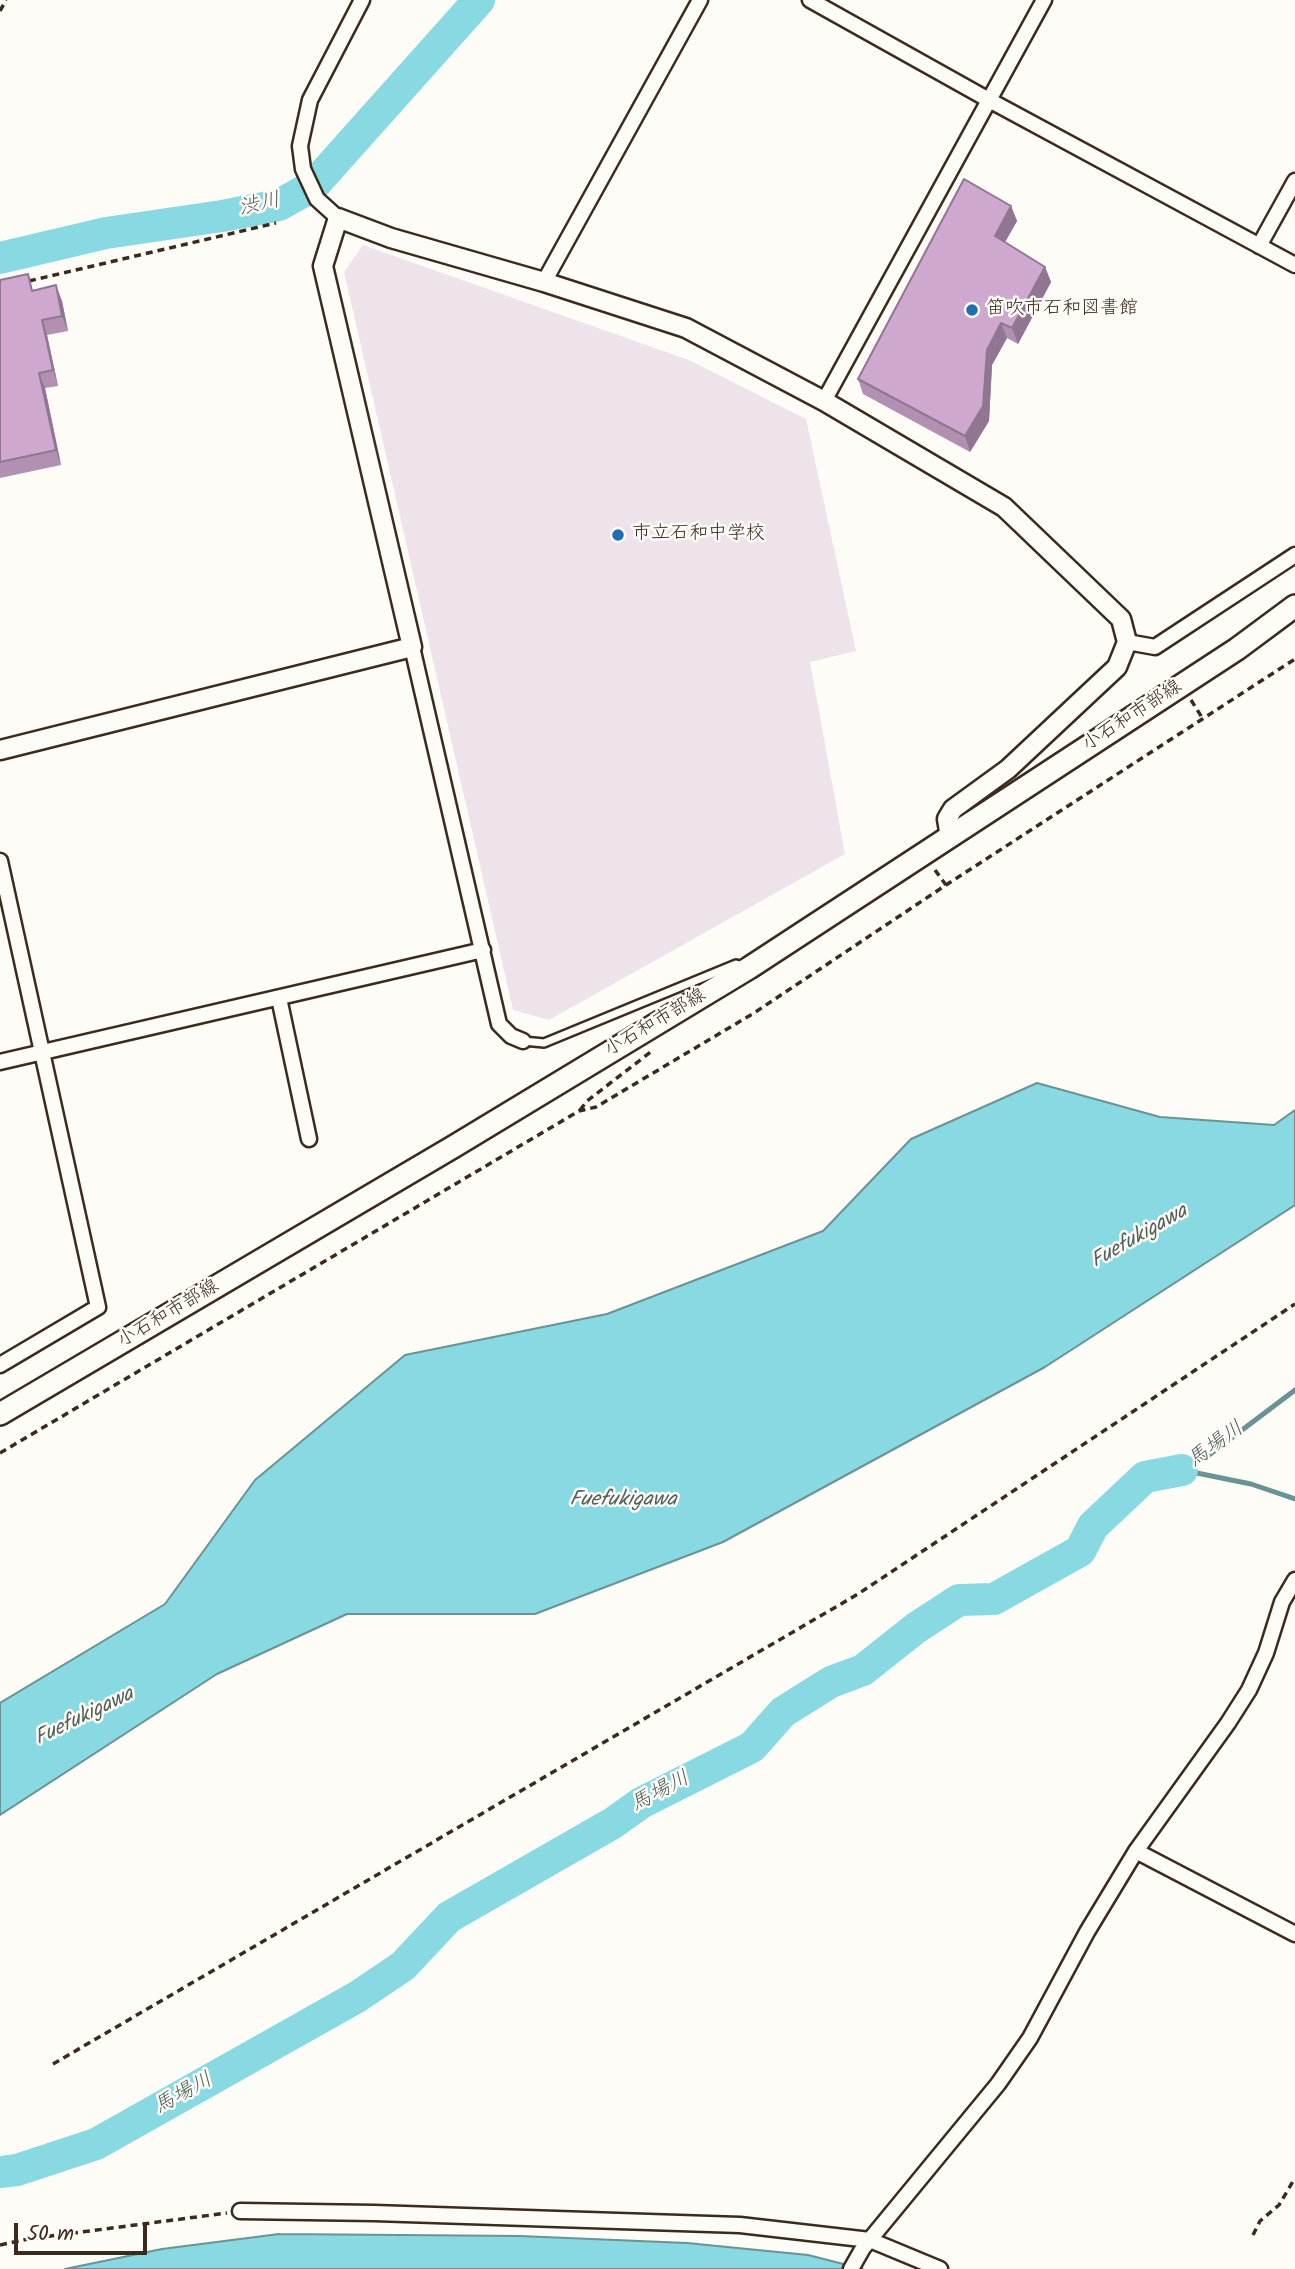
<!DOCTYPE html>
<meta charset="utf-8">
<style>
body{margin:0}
#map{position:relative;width:1295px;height:2269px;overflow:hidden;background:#fdfcf7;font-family:Kalam,sans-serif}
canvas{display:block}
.scale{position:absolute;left:14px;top:2223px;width:133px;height:32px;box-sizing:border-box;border:4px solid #3b2a1e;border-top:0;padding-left:9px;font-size:21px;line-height:24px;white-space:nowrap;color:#3b2a1e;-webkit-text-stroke:5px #fdfcf7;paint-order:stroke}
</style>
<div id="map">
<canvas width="1295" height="2269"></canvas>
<div class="scale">50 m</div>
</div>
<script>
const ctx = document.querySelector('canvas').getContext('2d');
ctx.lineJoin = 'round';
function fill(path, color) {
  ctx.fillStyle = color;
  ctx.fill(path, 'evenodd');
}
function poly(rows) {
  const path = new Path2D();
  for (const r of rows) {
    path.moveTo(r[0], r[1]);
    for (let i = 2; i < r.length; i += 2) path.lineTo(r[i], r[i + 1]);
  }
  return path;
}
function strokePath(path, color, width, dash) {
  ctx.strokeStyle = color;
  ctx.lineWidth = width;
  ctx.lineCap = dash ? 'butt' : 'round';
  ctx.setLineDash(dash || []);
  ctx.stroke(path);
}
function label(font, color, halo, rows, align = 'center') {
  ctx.font = font + ' Kalam,"Klee One",sans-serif';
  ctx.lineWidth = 5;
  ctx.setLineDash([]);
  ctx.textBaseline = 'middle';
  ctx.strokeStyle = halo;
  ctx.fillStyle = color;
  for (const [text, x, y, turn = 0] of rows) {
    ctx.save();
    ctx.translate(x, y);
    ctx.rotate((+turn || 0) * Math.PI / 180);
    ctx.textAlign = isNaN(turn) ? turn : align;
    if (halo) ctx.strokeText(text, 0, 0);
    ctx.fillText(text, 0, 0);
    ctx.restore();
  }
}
const built = poly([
 [363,245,689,360,806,419,856,651,810,662,845,854,549,1020,513,1010,344,272]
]);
const water = poly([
 [1037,1083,1160,1117,1274,1125,1295,1110,1295,1205,1045,1367,723,1542,535,1614,347,1614,217,1674,0,1815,0,1703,165,1604,255,1480,405,1355,607,1314,823,1231,911,1139,1037,1083],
 [279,2234,520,2236,687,2243,808,2255,863,2269,65,2269,162,2249,279,2234]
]);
const stream = poly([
 [1182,1470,1209,1455,1295,1390],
 [1182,1470,1251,1484,1295,1499]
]);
const river = poly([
 [0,258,106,233,222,216,279,205,313,186,479,0],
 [0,2172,17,2170,96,2144,357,1997,403,1966,449,1917,613,1823,641,1803,752,1747,783,1712,831,1682,863,1670,916,1628,959,1600,994,1599,1080,1551,1093,1526,1145,1477,1182,1470]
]);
const path = poly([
 [0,11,6,0],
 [29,281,276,223],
 [1191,700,1203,719],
 [935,870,946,885],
 [580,1110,587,1101,652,1051],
 [0,1453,579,1111,596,1107,754,1013,946,885,1295,659],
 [53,2064,858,1594,1295,1304],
 [1253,2235,1260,2221,1279,2205,1295,2178],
 [0,2245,28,2239,227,2213]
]);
const service = poly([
 [523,1041,544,1043,736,964,745,967]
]);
const minor = poly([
 [810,0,989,100,1295,265],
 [338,218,317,199,303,169,300,146,310,100,362,0],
 [1259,246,1295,181],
 [544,282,700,0],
 [824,401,1044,0],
 [1127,642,1155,647,1295,555],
 [412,647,499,1024,511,1036,523,1041],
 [0,861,98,1307,0,1365],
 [279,998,309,1139],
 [0,1062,483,950],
 [1136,1851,1295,1934],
 [240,2211,374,2213,740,2225,870,2240,940,2269],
 [851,2269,863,2248,998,2084,1030,2038,1087,1932,1136,1851,1228,1723,1249,1690,1266,1653,1282,1602,1295,1580]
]);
const tertiary = poly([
 [0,750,412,647,323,266,338,218,391,238,544,282,686,328,824,401,1004,507,1121,619,1127,642,1117,667,1008,769,953,809,947,819,950,837]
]);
const secondary = poly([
 [0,1414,453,1147,749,968,1237,649,1295,606]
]);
const wall = poly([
 [1011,206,1017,221,1005,242,1045,267,1051,282,1018,344,1007,338,992,365,989,421,970,452,863,394,858,379],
 [0,280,34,290,62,301,68,331,47,335,58,386,45,388,61,465,0,478]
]);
const shadedWall = poly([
 [1011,206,1017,221,1000,251,995,236],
 [1045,267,1051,282,1018,344,1012,328],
 [56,285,62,301,68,331,62,316],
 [42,320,47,335,58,386,53,370],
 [1001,323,1007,338,992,365,989,421,970,452,965,436,987,350],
 [39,373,45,388,61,465,56,450]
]);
const building = poly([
 [964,179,1011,206,995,236,1045,267,1012,328,1001,323,987,350,983,406,965,436,858,379,964,179],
 [28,274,32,291,56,285,62,316,42,320,53,370,39,373,56,450,0,462,0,280,28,274]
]);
const markers = [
 [972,310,7,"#1f6fb2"],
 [618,535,7,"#1f6fb2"]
];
const poiNames = [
 ["笛吹市石和図書館",986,310],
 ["市立石和中学校",632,535]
];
const streetNames = [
 ["小石和市部線",1133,717,-33],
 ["小石和市部線",656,1024,-31],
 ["小石和市部線",169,1315,-31]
];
const waterNames = [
 ["渋川",260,206,-13],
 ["Fuefukigawa",1140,1238,-30],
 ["馬場川",1217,1446,-36],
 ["Fuefukigawa",623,1501],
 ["Fuefukigawa",85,1718,-26],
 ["馬場川",661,1793,-28],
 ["馬場川",184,2095,-29]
];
fill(built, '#efe3eb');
fill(water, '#88d9e2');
strokePath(water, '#699394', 2);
strokePath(stream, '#699394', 5);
strokePath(river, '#88d9e2', 32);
strokePath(service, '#3b2a1e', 12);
strokePath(minor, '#3b2a1e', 19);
strokePath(tertiary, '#3b2a1e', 23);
strokePath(secondary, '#3b2a1e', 26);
strokePath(path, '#3b2a1e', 3.5, [7, 5]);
strokePath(service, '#fdfcf7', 7);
strokePath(minor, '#fdfcf7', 14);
strokePath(tertiary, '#fdfcf7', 18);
strokePath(secondary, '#fdfcf7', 21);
fill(wall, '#b190b2');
fill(shadedWall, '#907691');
fill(building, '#cea8cf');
strokePath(building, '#907691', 2);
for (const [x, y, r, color] of markers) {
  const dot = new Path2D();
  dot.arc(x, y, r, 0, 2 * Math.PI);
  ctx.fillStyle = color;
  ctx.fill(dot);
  strokePath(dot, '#fdfcf7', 2.5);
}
label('19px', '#3b2a1e', '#fdfcf7', poiNames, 'left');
label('19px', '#3b2a1e', '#fdfcf7', streetNames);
label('italic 21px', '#525f59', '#fdfcf7', waterNames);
</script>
